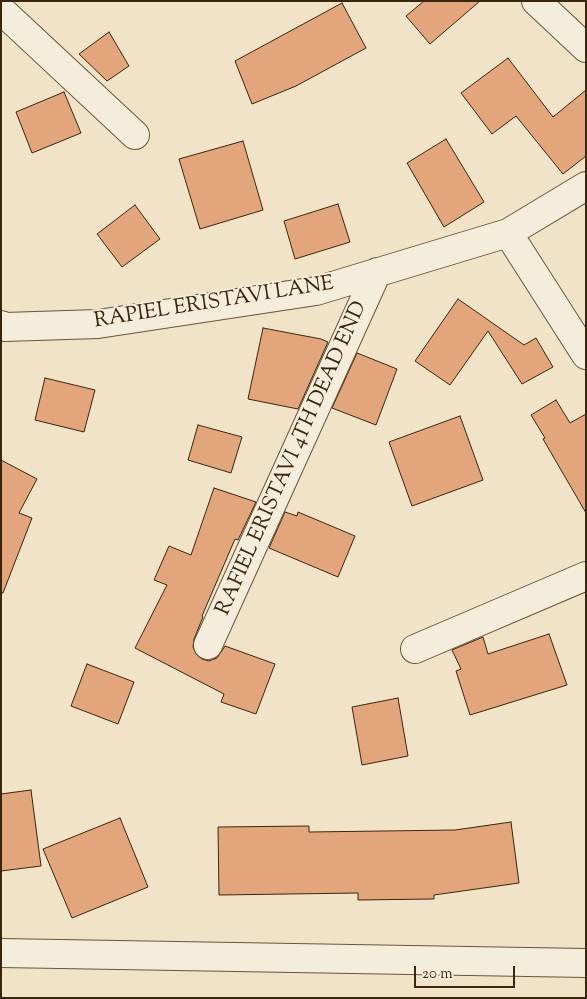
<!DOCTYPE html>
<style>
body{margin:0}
#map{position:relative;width:587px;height:999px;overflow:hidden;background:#f0e3c8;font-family:"Sorts Mill Goudy",serif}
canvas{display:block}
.frame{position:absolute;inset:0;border:2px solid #3a260c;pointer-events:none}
.scale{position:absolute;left:414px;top:966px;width:101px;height:22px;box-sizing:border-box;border:2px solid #3a260c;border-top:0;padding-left:6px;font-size:15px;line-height:18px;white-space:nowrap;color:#3a260c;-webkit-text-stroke:4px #f5eddb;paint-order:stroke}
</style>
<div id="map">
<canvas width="587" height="999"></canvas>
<div class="frame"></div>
<div class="scale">20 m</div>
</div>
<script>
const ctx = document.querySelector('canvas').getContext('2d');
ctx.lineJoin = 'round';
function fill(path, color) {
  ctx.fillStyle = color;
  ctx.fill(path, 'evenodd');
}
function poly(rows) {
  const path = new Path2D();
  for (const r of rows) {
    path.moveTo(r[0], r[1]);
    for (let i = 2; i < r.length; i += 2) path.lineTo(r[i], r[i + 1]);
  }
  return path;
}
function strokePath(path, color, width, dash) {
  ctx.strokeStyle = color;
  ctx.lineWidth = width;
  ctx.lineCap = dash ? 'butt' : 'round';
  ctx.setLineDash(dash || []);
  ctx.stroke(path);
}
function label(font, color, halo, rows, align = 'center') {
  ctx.font = font + ' "Sorts Mill Goudy",serif';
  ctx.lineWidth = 4;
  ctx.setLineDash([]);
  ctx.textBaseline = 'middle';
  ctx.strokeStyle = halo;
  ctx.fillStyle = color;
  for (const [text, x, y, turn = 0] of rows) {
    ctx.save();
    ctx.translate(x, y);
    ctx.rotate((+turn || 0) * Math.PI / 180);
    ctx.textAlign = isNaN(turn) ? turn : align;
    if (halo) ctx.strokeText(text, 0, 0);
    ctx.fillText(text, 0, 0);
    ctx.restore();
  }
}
const building = poly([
 [424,1,480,1,430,44,406,16,424,1],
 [342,3,366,48,296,86,252,104,235,61,342,3],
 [109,32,129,66,107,81,79,54,109,32],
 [508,58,553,117,586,90,586,156,563,174,516,116,492,134,461,93,508,58],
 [64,92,81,133,32,153,16,112,64,92],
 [446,139,484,202,444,227,407,163,446,139],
 [243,141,263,210,200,229,179,159,243,141],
 [338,204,350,242,295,259,284,221,338,204],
 [135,205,160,239,122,267,97,234,135,205],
 [458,299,524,345,536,338,553,367,522,384,488,331,450,385,415,361,458,299],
 [263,328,321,339,328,342,298,409,248,399,263,328],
 [357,353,397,369,376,425,332,408,357,353],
 [45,378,95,390,84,432,35,420,45,378],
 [556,400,570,423,586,414,586,513,543,439,545,438,531,415,556,400],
 [460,416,483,480,412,506,389,442,460,416],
 [198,425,242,437,231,473,188,460,198,425],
 [1,460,37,479,19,513,32,518,3,593,1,593,1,460],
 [214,488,256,502,238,540,235,539,202,616,203,617,194,639,193,647,196,654,202,659,209,661,217,658,225,646,275,664,256,714,221,702,224,694,135,648,167,585,154,580,169,546,191,555,214,488],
 [285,512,297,516,298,512,355,536,338,577,269,548,285,512],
 [549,634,567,685,470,715,456,671,461,669,452,650,483,637,488,654,549,634],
 [87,664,134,682,118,724,71,706,87,664],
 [398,698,408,756,362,765,352,707,398,698],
 [31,790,41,866,1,871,1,794,31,790],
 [120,818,148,887,72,918,43,849,120,818],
 [511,822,519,883,434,895,434,899,358,900,358,893,219,895,218,827,309,826,309,832,455,830,511,822]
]);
const minor = poly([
 [1,10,135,135],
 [508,233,586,355],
 [1,325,5,327,98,324,316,291,508,233,586,186],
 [208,645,377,272],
 [415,649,586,576],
 [1,953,586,963]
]);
const tertiary = poly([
 [536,1,586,48]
]);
const streetNames = [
 ["RAPIEL ERISTAVI LANE",214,304,-9],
 ["RAFIEL ERISTAVI 4TH DEAD END",293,459,-66]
];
fill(building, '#e2a57c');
strokePath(building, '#3a260c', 1);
strokePath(minor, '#68553b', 30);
strokePath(tertiary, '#68553b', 30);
strokePath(minor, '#f5eddb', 28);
strokePath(tertiary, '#f5eddb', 28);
label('21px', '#3a260c', '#f5eddb', streetNames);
</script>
